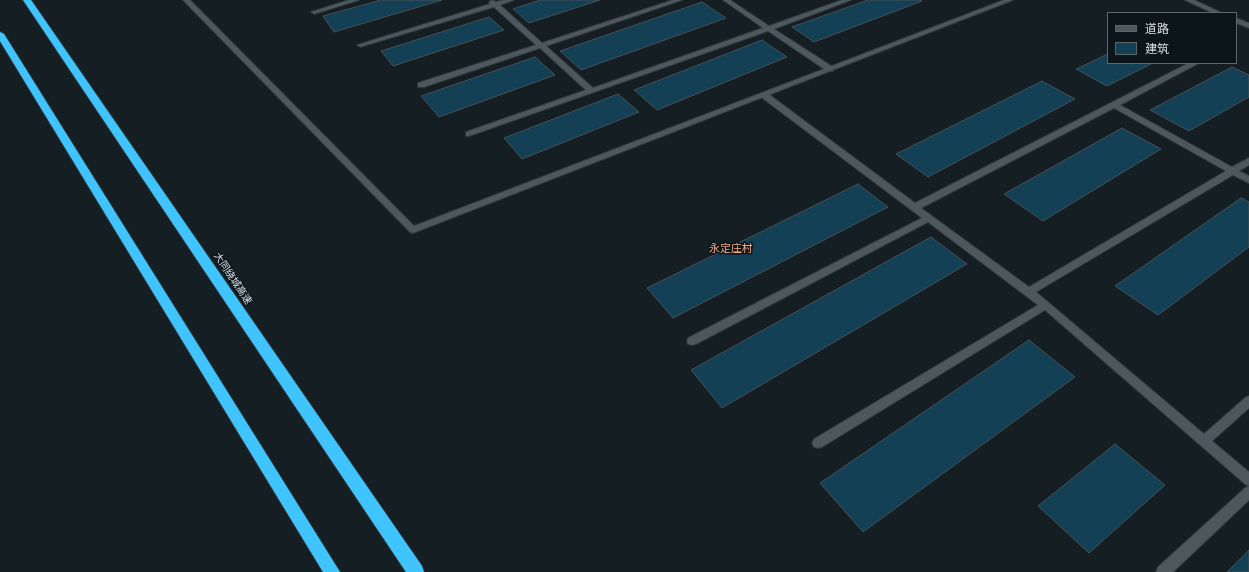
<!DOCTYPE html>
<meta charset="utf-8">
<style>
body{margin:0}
#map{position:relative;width:1249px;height:572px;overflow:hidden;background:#141e23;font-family:"Source Sans 3","Noto Sans SC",sans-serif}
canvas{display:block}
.legend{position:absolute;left:1107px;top:12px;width:130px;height:52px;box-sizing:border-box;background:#0b151a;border:1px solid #5d666a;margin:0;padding:5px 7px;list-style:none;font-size:12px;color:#d9e0e3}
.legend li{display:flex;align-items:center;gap:8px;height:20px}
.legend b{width:20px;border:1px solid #5d666a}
</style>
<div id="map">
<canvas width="1249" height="572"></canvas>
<ul class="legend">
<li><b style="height:5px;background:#4c585e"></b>道路</li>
<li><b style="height:11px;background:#134054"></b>建筑</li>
</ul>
</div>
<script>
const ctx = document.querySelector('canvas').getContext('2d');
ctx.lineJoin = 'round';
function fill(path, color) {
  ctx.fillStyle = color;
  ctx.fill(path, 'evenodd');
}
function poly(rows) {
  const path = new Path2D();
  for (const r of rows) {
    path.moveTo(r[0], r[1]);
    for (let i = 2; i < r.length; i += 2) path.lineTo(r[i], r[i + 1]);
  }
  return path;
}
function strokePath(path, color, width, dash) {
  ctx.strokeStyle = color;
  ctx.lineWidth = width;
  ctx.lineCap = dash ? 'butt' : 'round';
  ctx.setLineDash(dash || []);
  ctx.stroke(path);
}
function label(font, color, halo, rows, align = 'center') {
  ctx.font = font + ' "Source Sans 3","Noto Sans SC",sans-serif';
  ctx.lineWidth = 3;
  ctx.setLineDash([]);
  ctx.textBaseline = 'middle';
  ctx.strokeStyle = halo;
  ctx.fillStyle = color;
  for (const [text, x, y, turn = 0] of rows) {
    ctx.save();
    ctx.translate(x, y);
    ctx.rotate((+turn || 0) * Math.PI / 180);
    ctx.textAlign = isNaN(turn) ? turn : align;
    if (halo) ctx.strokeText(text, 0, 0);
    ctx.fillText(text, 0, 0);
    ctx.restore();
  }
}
const building = poly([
 [381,0,442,0,334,32,323,16,381,0],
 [540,0,600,0,529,23,513,9,540,0],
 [868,0,919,0,922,1,814,42,792,27,868,0],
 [702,2,726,18,581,70,560,51,702,2],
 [489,17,504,30,393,66,381,51,489,17],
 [762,40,787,57,657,110,634,90,762,40],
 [1108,54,1108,63,1153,63,1107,86,1076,69,1108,54],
 [535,57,555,75,439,117,421,96,535,57],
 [1232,67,1249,75,1249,97,1189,131,1150,110,1232,67],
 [1042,81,1075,99,928,177,896,154,1042,81],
 [618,94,639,112,522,159,504,138,618,94],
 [1122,128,1161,149,1043,221,1004,194,1122,128],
 [858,184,888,207,673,318,647,288,858,184],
 [1241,198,1249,202,1249,247,1158,315,1115,286,1241,198],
 [931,237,967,264,722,408,691,370,931,237],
 [1029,340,1075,377,863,532,820,483,1029,340],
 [1115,444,1165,485,1089,553,1038,506,1115,444],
 [1249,550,1249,572,1227,572,1249,550]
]);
const service = poly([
 [349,0,359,0,314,14,311,12,349,0],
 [492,0,496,2,504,0,514,0,500,5,542,43,673,0,682,0,546,46,593,88,763,28,723,0,730,0,769,26,842,0,851,0,774,29,833,67,833,71,827,71,768,31,469,136,466,136,466,132,586,90,540,48,424,87,418,87,418,83,536,45,494,7,363,46,361,47,357,45,490,4,489,2,492,0],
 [1189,63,1197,64,1120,105,1232,167,1249,158,1249,165,1239,171,1249,176,1249,183,1233,175,1036,292,1204,434,1245,398,1249,396,1249,408,1212,441,1249,472,1249,486,1245,484,1045,310,822,447,818,448,814,447,812,443,814,439,1038,305,928,222,696,344,692,345,688,344,687,341,688,338,922,218,761,97,761,93,767,93,915,203,1189,63],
 [1114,108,1226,171,1029,287,921,208,1114,108],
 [1249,486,1249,500,1173,572,1156,572,1158,567,1245,488,1249,486]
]);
const tertiary = poly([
 [183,0,190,0,414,226,1004,0,1013,0,413,233,410,232,183,0],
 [1185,0,1194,0,1222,13,1213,13,1185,0],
 [1236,18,1249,23,1249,28,1236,23,1236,18]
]);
const motorway = poly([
 [23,0,31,0,422,566,424,572,406,572,23,0],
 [0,32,4,34,340,572,323,572,0,41,0,32]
]);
const streetNames = [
 ["大同绕城高速",232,279,56]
];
const neighbourhoodNames = [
 ["永定庄村",731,250]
];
fill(building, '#134054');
strokePath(building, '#465157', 1);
strokePath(service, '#31383b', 2);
strokePath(tertiary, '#31383b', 2);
strokePath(motorway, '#31383b', 2);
fill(service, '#4c585e');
fill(tertiary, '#4c585e');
fill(motorway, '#3fc4fe');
label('10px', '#d9e0e3', '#0b151a', streetNames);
label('11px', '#f5ac87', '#0b151a', neighbourhoodNames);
</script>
